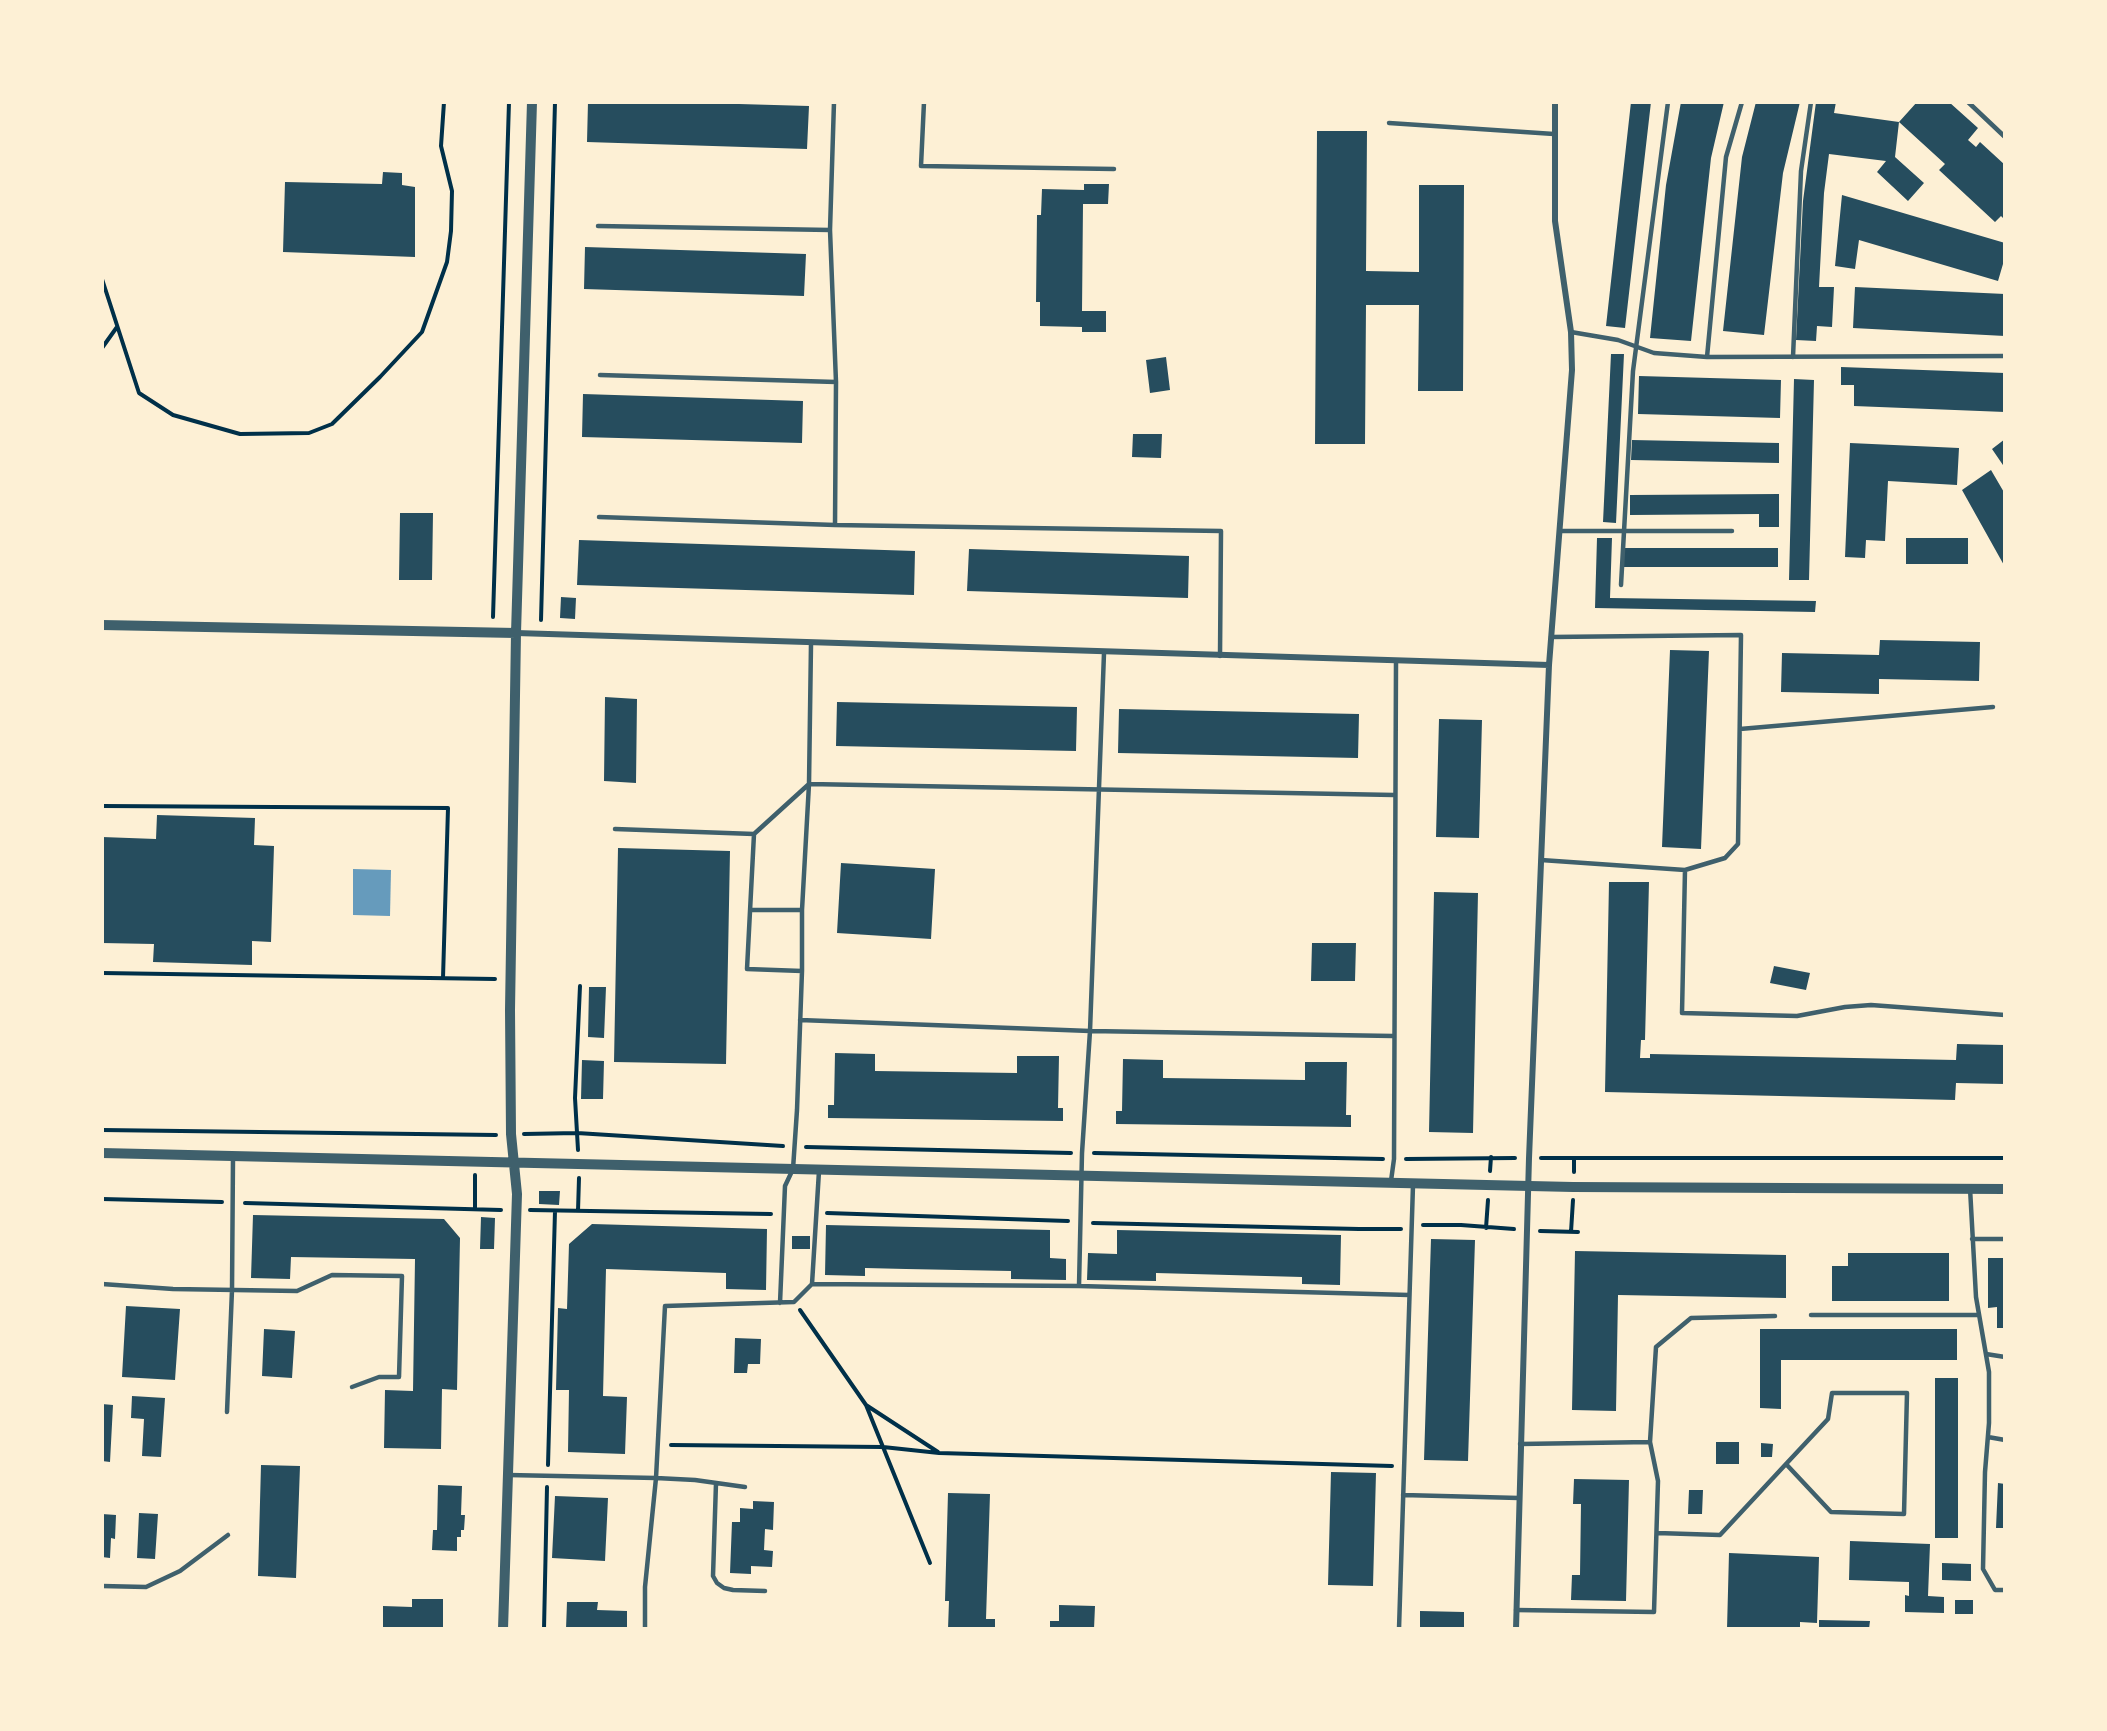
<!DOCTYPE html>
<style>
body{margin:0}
#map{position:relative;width:2107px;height:1731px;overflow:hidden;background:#fdf0d5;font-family:"Source Sans 3",sans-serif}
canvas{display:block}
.frame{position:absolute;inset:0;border:104px solid #fdf0d5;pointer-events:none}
</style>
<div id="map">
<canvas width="2107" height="1731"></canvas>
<div class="frame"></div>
</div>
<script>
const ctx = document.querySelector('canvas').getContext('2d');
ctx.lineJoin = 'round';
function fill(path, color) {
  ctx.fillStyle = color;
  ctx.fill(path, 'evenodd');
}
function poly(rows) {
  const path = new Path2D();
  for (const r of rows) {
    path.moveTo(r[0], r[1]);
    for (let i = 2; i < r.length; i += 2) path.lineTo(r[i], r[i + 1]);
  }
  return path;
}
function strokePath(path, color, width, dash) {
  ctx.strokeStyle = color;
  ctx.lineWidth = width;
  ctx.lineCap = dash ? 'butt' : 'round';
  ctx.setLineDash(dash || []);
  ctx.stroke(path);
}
const water = poly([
 [353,869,391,870,390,916,353,915]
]);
const building = poly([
 [588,102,669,102,809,106,807,149,587,142],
 [1631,102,1651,102,1625,328,1606,326],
 [1681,102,1724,102,1711,158,1691,341,1650,338,1666,185],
 [1756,102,1800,102,1783,173,1764,335,1723,331,1742,157],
 [1816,102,1836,102,1834,113,1899,122,1895,157,1924,183,1908,201,1877,172,1886,161,1829,154,1824,193,1819,287,1834,287,1832,327,1817,326,1816,341,1796,340,1803,201],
 [1917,102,1949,102,1978,128,1968,140,1976,147,1980,142,2005,165,2005,220,2001,216,1995,222,1939,170,1945,164,1899,122],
 [1317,131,1367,131,1366,271,1419,272,1419,185,1464,185,1463,391,1418,391,1419,305,1366,305,1365,444,1315,444],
 [383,172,402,173,402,185,415,187,415,257,283,252,285,182,382,184],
 [1084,184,1109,184,1108,204,1083,204,1082,311,1106,311,1106,332,1082,332,1082,327,1040,326,1040,302,1036,302,1037,215,1041,215,1042,189,1084,190],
 [1842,195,2005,243,2005,265,2003,264,1998,281,1859,240,1855,269,1835,266],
 [585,247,806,254,804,296,584,289],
 [1855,287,2005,294,2005,336,1853,328],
 [1611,354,1624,354,1616,523,1603,522],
 [1166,357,1170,390,1150,393,1146,360],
 [1841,367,2005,373,2005,412,1854,406,1854,385,1841,385],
 [1639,376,1781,380,1780,418,1638,414],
 [1794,379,1814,380,1809,580,1789,580],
 [583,394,803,401,802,443,582,437],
 [1133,434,1162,434,1161,458,1132,457],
 [2005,439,2005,468,1992,449],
 [1632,440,1779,443,1779,463,1631,460],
 [1850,443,1959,448,1957,485,1888,481,1885,541,1866,540,1865,558,1845,557],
 [1991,470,2005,494,2005,567,1962,490],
 [1779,494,1779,527,1759,527,1759,514,1630,515,1630,495],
 [400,513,433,513,432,580,399,580],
 [1597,538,1612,538,1610,598,1816,601,1815,612,1595,608],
 [1906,538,1968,538,1968,564,1906,564],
 [579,540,915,551,914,595,577,585],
 [1624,548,1778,548,1778,567,1624,567],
 [969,549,1189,556,1188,598,967,591],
 [561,597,576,598,575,619,560,618],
 [1880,640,1980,642,1979,681,1879,679,1879,694,1781,692,1782,653,1879,655],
 [1670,650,1709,651,1701,849,1662,847],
 [605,697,637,699,636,783,604,781],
 [837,702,1077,707,1076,751,836,746],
 [1119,709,1359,714,1358,758,1118,753],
 [1439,719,1482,720,1479,838,1436,837],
 [157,815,255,818,254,845,274,846,271,942,252,941,252,965,153,962,154,944,102,943,102,837,156,839],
 [618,848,730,851,726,1064,614,1062],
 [841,863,935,869,931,939,837,933],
 [1609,882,1649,882,1645,1040,1641,1040,1640,1058,1650,1058,1650,1054,1956,1060,1957,1044,2005,1045,2005,1084,1956,1083,1955,1100,1605,1092],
 [1434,892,1478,893,1473,1133,1429,1132],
 [1312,943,1356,943,1355,981,1311,981],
 [1774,966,1810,973,1806,990,1770,983],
 [589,987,606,987,604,1038,588,1037],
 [835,1053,875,1054,875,1071,1017,1073,1017,1056,1059,1056,1058,1108,1063,1108,1063,1121,828,1118,828,1105,834,1105],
 [1123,1059,1163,1060,1163,1078,1305,1080,1305,1062,1347,1062,1346,1115,1351,1115,1351,1127,1116,1124,1116,1111,1122,1111],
 [582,1060,604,1061,603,1099,581,1099],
 [539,1191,560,1191,559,1205,539,1204],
 [253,1215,444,1219,460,1238,457,1390,442,1389,441,1449,384,1448,385,1390,413,1391,415,1259,291,1257,290,1279,251,1278],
 [481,1217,495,1218,494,1249,480,1249],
 [592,1224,767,1229,766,1290,726,1289,726,1273,606,1269,603,1396,627,1397,625,1454,568,1452,569,1390,556,1390,558,1308,567,1309,569,1244],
 [826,1225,1050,1230,1050,1258,1066,1259,1066,1280,1011,1279,1011,1271,906,1269,865,1268,865,1276,825,1275],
 [1117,1230,1341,1235,1340,1285,1302,1284,1302,1277,1156,1273,1156,1281,1087,1280,1088,1253,1117,1254],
 [792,1236,810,1236,810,1249,792,1249],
 [1431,1239,1475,1240,1468,1461,1424,1460],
 [1575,1251,1786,1255,1786,1298,1618,1295,1616,1411,1572,1410],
 [1848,1253,1949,1253,1949,1301,1832,1301,1832,1266,1848,1266],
 [1988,1258,2005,1258,2005,1328,1997,1328,1997,1307,1988,1308],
 [126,1306,180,1309,175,1380,122,1377],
 [264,1329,295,1331,292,1378,262,1376],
 [1760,1329,1957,1329,1957,1360,1781,1360,1781,1409,1760,1408],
 [735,1338,761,1339,760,1364,748,1364,747,1373,734,1373],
 [1935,1378,1958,1378,1958,1538,1935,1538],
 [132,1396,165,1398,161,1457,142,1456,144,1419,131,1418],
 [102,1404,113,1405,110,1462,102,1461],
 [1716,1442,1739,1442,1739,1464,1716,1464],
 [1761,1443,1773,1444,1772,1457,1761,1457],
 [261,1465,300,1466,296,1578,258,1576],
 [1331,1472,1376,1473,1373,1586,1328,1585],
 [1574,1479,1629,1480,1626,1601,1571,1600,1572,1575,1580,1575,1581,1504,1573,1504],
 [1998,1483,2005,1484,2005,1528,1996,1528],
 [438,1485,462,1486,461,1515,465,1515,464,1530,461,1530,461,1537,457,1537,457,1551,432,1550,433,1530,437,1530],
 [1689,1490,1703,1490,1702,1514,1688,1514],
 [948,1493,990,1494,986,1619,995,1619,995,1629,948,1629,949,1601,945,1601],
 [555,1496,608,1498,605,1561,552,1558],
 [753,1501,774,1502,773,1530,765,1529,764,1550,773,1551,772,1567,751,1566,751,1574,730,1573,732,1522,740,1522,740,1508,753,1509],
 [139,1513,158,1514,155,1559,137,1558],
 [102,1514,116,1515,115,1539,111,1538,110,1558,102,1557],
 [1850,1541,1930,1544,1928,1596,1944,1597,1944,1613,1905,1612,1905,1595,1909,1596,1909,1582,1849,1580],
 [1729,1553,1819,1557,1817,1623,1800,1622,1800,1629,1727,1629],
 [1942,1563,1971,1564,1971,1581,1942,1580],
 [412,1599,443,1599,443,1629,383,1629,383,1606,412,1607],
 [1955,1600,1973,1600,1973,1614,1955,1614],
 [567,1602,598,1602,597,1610,627,1611,627,1629,566,1629],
 [1059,1605,1095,1606,1094,1629,1050,1629,1050,1621,1059,1621],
 [1420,1611,1464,1612,1464,1629,1420,1629],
 [1819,1620,1870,1621,1869,1629,1819,1629]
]);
const path = poly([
 [102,279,139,393,173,415,240,434,309,433,332,424,380,377,422,332,447,262,451,231,452,191,441,146,444,102],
 [102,348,117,327],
 [493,617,509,102],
 [541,620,555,102],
 [102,806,448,808,443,978],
 [102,973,495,979],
 [102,1130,496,1135],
 [524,1134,577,1133,783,1146],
 [806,1147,1071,1153],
 [578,1150,575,1098,580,986],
 [1094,1153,1383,1159],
 [1541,1158,2005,1158],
 [1406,1159,1515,1158],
 [1490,1171,1491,1157],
 [1574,1172,1574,1158],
 [102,1199,222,1202],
 [245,1203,501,1210],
 [475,1209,475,1175],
 [530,1210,771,1214],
 [578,1211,579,1178],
 [827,1213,1068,1221],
 [1093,1223,1359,1229,1401,1229],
 [1423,1225,1461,1225,1514,1229],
 [1486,1228,1488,1200],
 [1540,1231,1578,1232],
 [1571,1232,1573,1200],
 [800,1310,866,1405,930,1563],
 [866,1405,938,1452],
 [671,1445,883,1447,939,1453,1392,1466],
 [548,1465,555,1211],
 [544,1629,547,1487]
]);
const service = poly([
 [834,102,830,230,836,382,835,525],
 [924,102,921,166,1114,169],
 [1968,102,2005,137],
 [1389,123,1554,134],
 [598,226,830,230],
 [1571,332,1618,340,1654,353,1707,357,2005,356],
 [1707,357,1726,157,1742,102],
 [1793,357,1801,171,1811,102],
 [600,375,836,382],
 [599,517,835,525,1221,531,1220,656],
 [1560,531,1732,531],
 [1621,585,1633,371,1668,102],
 [1740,729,1993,707],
 [615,829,754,834],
 [1541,860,1685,870,1725,858,1738,844,1741,635,1551,637],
 [1685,870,1682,1013,1797,1016,1845,1007,1871,1005,2005,1015],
 [750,910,802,910],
 [802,971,747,969,754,834,809,784,1394,795],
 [800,1020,1090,1031,1393,1036],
 [1391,1181,1394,1159,1396,661],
 [1970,1188,1976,1297,1989,1372,1989,1423,1985,1472,1983,1569,1995,1590,2005,1590],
 [1972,1239,2005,1239],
 [102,1284,173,1289,297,1291,332,1275,402,1276,399,1377,379,1377,352,1387],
 [812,1284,1079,1286,1409,1295],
 [1079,1286,1082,1153,1090,1031,1104,653],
 [780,1303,785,1186,793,1169,797,1110,802,971,802,910,809,784,811,644],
 [1811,1315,1979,1315],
 [1986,1354,2005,1357],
 [227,1412,232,1290,233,1157],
 [1988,1437,2005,1440],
 [1520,1444,1650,1442],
 [508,1475,656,1478,695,1480,745,1487],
 [716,1483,713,1576,717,1583,724,1588,733,1590,765,1591],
 [1403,1495,1519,1498],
 [1657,1533,1720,1535,1786,1464,1828,1419,1832,1393,1907,1393,1904,1514,1831,1512,1786,1464],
 [102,1586,146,1587,180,1571,228,1535],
 [1516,1610,1654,1612,1658,1481,1650,1442,1656,1347,1691,1318,1775,1316],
 [645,1629,645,1587,656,1478,665,1306,794,1302,812,1284,819,1171],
 [1399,1629,1413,1185]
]);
const minor = poly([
 [516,633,1549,665],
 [1516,1629,1529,1158,1549,665,1572,370,1571,332,1555,221,1555,102]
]);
const tertiary = poly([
 [102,625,516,633],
 [102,1153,1573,1187,2005,1189],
 [503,1629,517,1194,511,1134,510,1010,516,633,532,102]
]);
fill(water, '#669bbc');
fill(building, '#264d5e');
strokePath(path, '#003049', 4);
strokePath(service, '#3f606c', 4.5);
strokePath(minor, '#3f606c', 6);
strokePath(tertiary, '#3f606c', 10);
</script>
